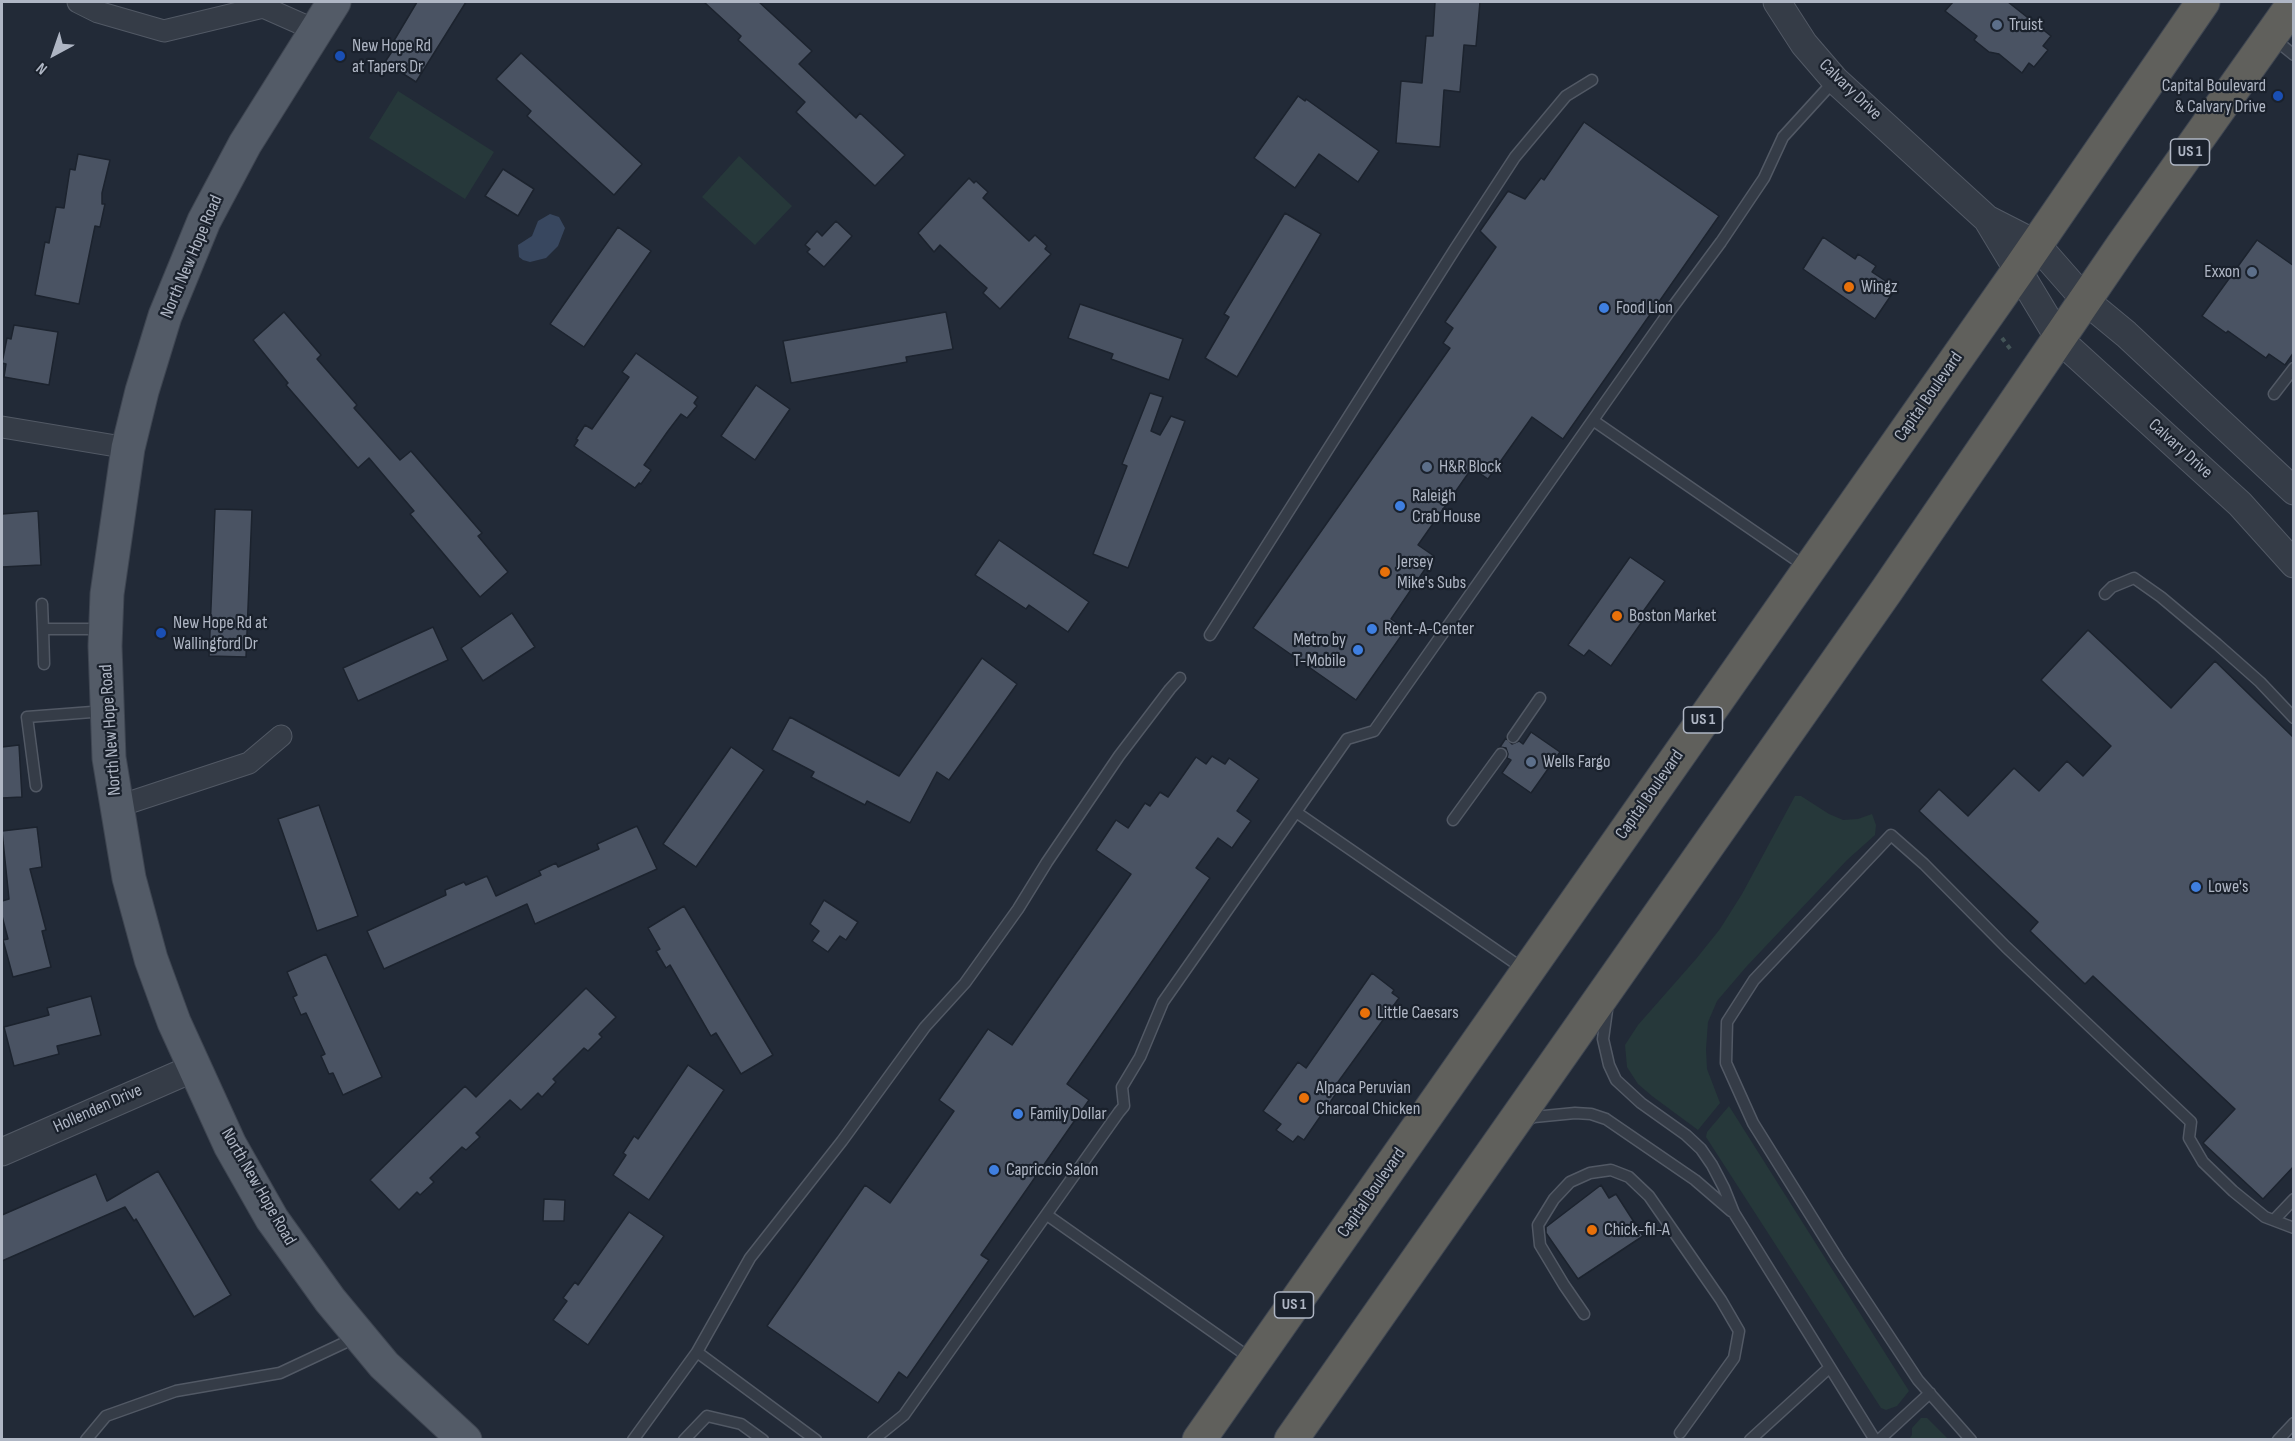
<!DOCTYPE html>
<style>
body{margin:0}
#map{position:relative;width:2295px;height:1441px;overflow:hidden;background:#222a37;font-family:"Sofia Sans Condensed",sans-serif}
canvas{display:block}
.frame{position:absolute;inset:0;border:3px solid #afb6c4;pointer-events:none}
.north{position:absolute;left:24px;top:24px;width:60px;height:60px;-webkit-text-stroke:4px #1a212c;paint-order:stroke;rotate:220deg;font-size:16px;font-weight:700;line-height:24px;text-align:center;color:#afb6c4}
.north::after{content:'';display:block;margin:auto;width:21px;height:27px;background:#afb6c4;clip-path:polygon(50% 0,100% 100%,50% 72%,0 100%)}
</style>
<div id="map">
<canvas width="2295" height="1441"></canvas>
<div class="frame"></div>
<div class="north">N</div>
</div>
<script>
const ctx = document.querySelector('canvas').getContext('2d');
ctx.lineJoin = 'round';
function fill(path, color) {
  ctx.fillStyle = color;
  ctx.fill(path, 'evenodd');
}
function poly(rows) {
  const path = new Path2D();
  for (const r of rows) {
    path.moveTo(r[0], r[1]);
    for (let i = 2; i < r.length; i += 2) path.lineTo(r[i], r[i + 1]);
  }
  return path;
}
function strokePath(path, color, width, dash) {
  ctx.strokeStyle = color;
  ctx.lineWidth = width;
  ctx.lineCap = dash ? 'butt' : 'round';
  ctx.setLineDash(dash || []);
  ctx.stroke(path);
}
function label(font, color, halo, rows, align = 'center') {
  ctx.font = font + ' "Sofia Sans Condensed",sans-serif';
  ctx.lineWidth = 4.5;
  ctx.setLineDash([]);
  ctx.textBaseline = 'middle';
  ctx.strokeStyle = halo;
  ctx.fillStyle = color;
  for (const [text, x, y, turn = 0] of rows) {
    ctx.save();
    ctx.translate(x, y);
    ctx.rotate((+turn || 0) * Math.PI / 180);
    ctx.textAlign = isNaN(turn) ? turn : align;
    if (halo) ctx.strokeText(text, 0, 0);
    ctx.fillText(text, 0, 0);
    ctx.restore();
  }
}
const green = poly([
 [398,91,494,152,465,199,369,138],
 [739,156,792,206,755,245,702,197],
 [1795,796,1801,796,1829,814,1843,820,1858,819,1872,814,1876,825,1875,835,1847,860,1746,967,1717,1001,1708,1022,1706,1049,1707,1069,1720,1103,1698,1130,1652,1096,1638,1084,1627,1067,1625,1045,1638,1025,1696,959,1720,929,1742,894],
 [1729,1106,1909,1391,1897,1406,1886,1410,1881,1408,1706,1137,1707,1132],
 [1921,1418,1927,1418,1948,1439,1909,1439,1912,1435,1912,1428]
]);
const water = poly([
 [550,214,559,217,565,228,558,246,546,258,530,262,523,260,519,257,518,245,532,236,538,221]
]);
const building = poly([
 [417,2,466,2,416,82,385,62,395,47,392,44,417,2],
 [704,2,759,2,812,51,799,64,856,118,860,113,905,155,875,186,796,112,805,102,738,40,741,36,704,2],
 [1435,2,1480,2,1476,46,1464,45,1460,92,1444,90,1440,147,1396,143,1401,81,1422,83,1426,36,1433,36,1435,2],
 [1953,2,2008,2,2051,36,2043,46,2048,50,2034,67,2029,63,2022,73,1999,54,1989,52,1974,40,1977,36,1945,11,1953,2],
 [521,53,642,164,614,195,527,116,531,111,496,79,521,53],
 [1298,96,1305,101,1306,99,1379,151,1358,182,1319,154,1295,188,1254,158,1298,96],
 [1584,122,1719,216,1563,439,1532,417,1488,479,1472,468,1418,545,1434,556,1391,619,1406,629,1356,700,1253,628,1450,348,1443,343,1453,328,1445,322,1496,247,1480,231,1508,191,1525,199,1541,178,1544,180,1584,122],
 [78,154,110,160,102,193,102,204,105,204,100,227,95,226,79,304,35,295,45,242,49,243,56,207,64,208,70,169,75,170,78,154],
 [503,169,534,189,518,216,485,196,503,169],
 [969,178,974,183,976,181,988,192,983,198,1029,241,1035,235,1047,246,1045,249,1051,254,1000,309,983,293,987,288,971,274,940,245,934,252,918,233,969,178],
 [1285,213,1321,234,1237,377,1205,358,1229,317,1224,314,1285,213],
 [836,221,852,236,824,267,807,252,810,249,805,245,817,231,822,236,836,221],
 [618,227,651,251,584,347,550,324,618,227],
 [1823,237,1855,259,1858,254,1876,266,1872,272,1896,288,1875,319,1803,269,1823,237],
 [2257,240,2294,266,2294,352,2285,365,2269,354,2266,358,2228,331,2226,333,2202,316,2257,240],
 [1080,304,1183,339,1169,380,1111,359,1113,354,1068,338,1080,304],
 [284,312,321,355,317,359,357,405,354,408,400,460,411,451,482,533,478,536,508,572,480,597,410,514,414,511,369,458,358,468,286,385,288,383,253,340,284,312],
 [946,312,953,349,906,357,907,362,791,383,783,341,946,312],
 [14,325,58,332,49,385,4,377,6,364,2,363,7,338,11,339,14,325],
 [636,353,698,397,694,403,697,406,687,418,681,414,668,431,644,465,651,470,641,484,639,483,635,488,574,446,578,440,576,439,585,425,592,429,629,377,622,372,636,353],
 [756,385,790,409,755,460,721,436,756,385],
 [1150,393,1163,397,1151,431,1160,435,1171,416,1185,421,1128,568,1093,554,1127,466,1122,464,1150,393],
 [215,509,252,510,246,657,209,656,215,509],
 [38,511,41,565,2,567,2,514,38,511],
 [999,540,1089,602,1068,632,1029,605,1026,609,975,575,999,540],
 [1630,557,1665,581,1642,613,1646,616,1611,666,1589,650,1584,656,1568,645,1630,557],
 [512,613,535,647,483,681,461,648,512,613],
 [433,627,448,660,358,701,343,668,433,627],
 [2088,630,2171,708,2215,661,2294,738,2294,1166,2263,1199,2203,1143,2235,1109,2093,976,2085,984,2030,931,2038,922,1919,811,1939,789,1968,816,2014,768,2039,791,2067,761,2083,776,2111,746,2041,680,2088,630],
 [982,658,1017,684,949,780,937,772,910,823,867,801,865,805,811,777,814,772,772,750,790,717,899,776,982,658],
 [1531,732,1560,752,1531,793,1502,773,1511,760,1507,758,1508,754,1506,748,1500,747,1506,738,1512,744,1519,741,1523,744,1531,732],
 [19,745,22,797,2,798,2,747,19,745],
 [731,747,764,770,696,867,663,844,731,747],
 [1212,756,1225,764,1229,758,1259,779,1237,811,1251,821,1232,848,1218,838,1196,868,1210,878,1067,1084,1089,1100,981,1255,989,1260,907,1378,899,1372,878,1403,767,1326,865,1185,890,1203,954,1111,939,1100,988,1029,1012,1045,1131,874,1096,850,1116,820,1128,828,1145,803,1150,806,1160,792,1168,797,1196,757,1206,764,1212,756],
 [319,805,358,916,317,931,278,819,319,805],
 [637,826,657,869,535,924,527,904,384,969,367,931,446,895,445,890,464,882,466,885,487,876,496,896,541,875,539,871,556,863,558,867,599,849,597,844,637,826],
 [37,827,42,867,30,869,46,930,42,931,51,967,13,977,3,940,8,939,2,916,2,901,9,899,2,831,37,827],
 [824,900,858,922,846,940,840,936,828,952,812,941,819,931,810,924,824,900],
 [684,906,773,1055,741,1074,716,1033,711,1036,670,965,666,968,656,951,660,949,648,928,684,906],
 [326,954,382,1077,343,1095,333,1073,329,1074,321,1056,325,1054,306,1013,301,1015,293,997,297,995,287,972,326,954],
 [1372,973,1394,990,1392,993,1399,998,1338,1082,1342,1085,1304,1140,1298,1136,1293,1142,1276,1130,1281,1124,1263,1111,1298,1062,1306,1068,1372,973],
 [586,988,616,1017,599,1034,602,1037,588,1051,584,1048,553,1079,556,1082,542,1097,538,1093,521,1110,510,1100,476,1133,480,1137,466,1150,462,1147,430,1178,434,1182,420,1195,417,1192,399,1210,370,1180,465,1086,476,1097,586,988],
 [91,996,101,1035,57,1046,59,1054,14,1066,4,1027,49,1015,47,1008,91,996],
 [688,1065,724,1090,649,1200,613,1175,626,1155,623,1153,634,1136,638,1139,688,1065],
 [158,1171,231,1295,194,1317,136,1219,134,1221,125,1207,2,1261,2,1215,96,1174,107,1201,158,1171],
 [1601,1185,1609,1198,1616,1194,1643,1236,1578,1279,1546,1233,1546,1227,1601,1185],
 [544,1199,565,1200,564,1221,543,1221,544,1199],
 [629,1212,664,1236,588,1345,553,1320,567,1301,563,1298,575,1282,578,1285,629,1212]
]);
const path = poly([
 [2002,338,2011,350]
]);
const service = poly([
 [2273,38,2294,55],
 [2274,394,2294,368],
 [1594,421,1806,567],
 [2105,594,2112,587,2134,578,2161,597,2217,644,2260,682,2294,718],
 [42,604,43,629],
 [1210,635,1455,249,1515,157,1566,96,1592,80],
 [44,664,43,629,103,629],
 [1513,737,1540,698],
 [36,786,27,717,105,711],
 [1296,812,1347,739,1374,731,1669,312,1721,242,1764,178,1783,137,1834,81],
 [1453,820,1501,754],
 [1607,1010,1603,1039,1609,1065,1616,1080,1641,1103,1686,1135,1701,1149,1712,1165,1724,1188,1734,1213,1875,1440],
 [1527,1120,1534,1117,1575,1113,1591,1114,1606,1119,1695,1180,1731,1211],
 [1047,1215,1250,1358],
 [2274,1220,2294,1199],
 [1584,1314,1564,1285,1540,1245,1538,1225,1554,1199,1570,1182,1590,1173,1611,1170,1629,1177,1649,1196,1721,1300,1739,1331,1734,1358,1680,1433],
 [86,1440,106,1416,176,1391,280,1373,344,1343,353,1335],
 [633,1440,697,1352],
 [684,1440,707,1416,741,1424,763,1440],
 [816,1440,697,1352,750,1258,842,1141,925,1027,965,983,1018,909,1047,862,1119,756,1170,689,1180,678],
 [873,1440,904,1415,1119,1112,1124,1106,1122,1087,1140,1057,1163,1002,1296,812,1525,970],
 [1750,1440,1829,1368],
 [1879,1440,1930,1393],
 [1971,1440,1918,1380,1838,1259,1753,1123,1726,1063,1727,1022,1754,980,1891,835,1924,864,2006,947,2191,1122,2189,1138,2203,1162,2233,1191,2265,1217,2294,1228],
 [2278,1440,2294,1423]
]);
const minor = poly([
 [78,2,98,12,164,31,263,7,315,30],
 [2,427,128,448],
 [116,807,249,763,281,736]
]);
const tertiary = poly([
 [1777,2,1804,44,1835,80,1987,219,2036,244,2086,301,2126,334,2294,491],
 [1987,219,2060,340,2240,504,2294,564],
 [2,1152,194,1068]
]);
const primary = poly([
 [334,2,245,144,204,221,165,316,142,391,128,448,107,594,105,646,109,758,129,878,151,959,174,1022,230,1145,272,1219,330,1300,384,1365,465,1440]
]);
const trunk = poly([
 [1199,1440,2018,271,2203,2],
 [1291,1440,1887,590,2122,246,2294,3]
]);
const markers = [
 [1997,25,6,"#5c6f8a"],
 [340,56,6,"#1a4fb4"],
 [2278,96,6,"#1a4fb4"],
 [2252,272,6,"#5c6f8a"],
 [1849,287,6,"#e8710a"],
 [1604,308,6,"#3f7fe0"],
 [1427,467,6,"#5c6f8a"],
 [1400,506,6,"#3f7fe0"],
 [1385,572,6,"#e8710a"],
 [1617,616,6,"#e8710a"],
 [1372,629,6,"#3f7fe0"],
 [161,633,6,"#1a4fb4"],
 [1358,650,6,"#3f7fe0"],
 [1531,762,6,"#5c6f8a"],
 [2196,887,6,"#3f7fe0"],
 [1365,1013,6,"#e8710a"],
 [1304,1098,6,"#e8710a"],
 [1018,1114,6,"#3f7fe0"],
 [994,1170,6,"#3f7fe0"],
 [1592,1230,6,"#e8710a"]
];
const shields = [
 [2190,152,39],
 [1703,720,39],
 [1294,1305,39]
];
const shieldNames = [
 ["US 1",2190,152],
 ["US 1",1703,720],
 ["US 1",1294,1305]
];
const poiNames = [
 ["Truist",2009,25],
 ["New Hope Rd",352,46],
 ["at Tapers Dr",352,67],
 ["Capital Boulevard",2266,86,"right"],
 ["& Calvary Drive",2266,107,"right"],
 ["Exxon",2240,272,"right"],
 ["Wingz",1861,287],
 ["Food Lion",1616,308],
 ["H&R Block",1439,467],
 ["Raleigh",1412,496],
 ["Crab House",1412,517],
 ["Jersey",1397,562],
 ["Mike's Subs",1397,583],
 ["Boston Market",1629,616],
 ["New Hope Rd at",173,623],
 ["Wallingford Dr",173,644],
 ["Rent-A-Center",1384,629],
 ["Metro by",1346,640,"right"],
 ["T-Mobile",1346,661,"right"],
 ["Wells Fargo",1543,762],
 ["Lowe's",2208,887],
 ["Little Caesars",1377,1013],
 ["Alpaca Peruvian",1316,1088],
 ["Charcoal Chicken",1316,1109],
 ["Family Dollar",1030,1114],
 ["Capriccio Salon",1006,1170],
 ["Chick-fil-A",1604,1230]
];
const streetNames = [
 ["Calvary Drive",1850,90,44],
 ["North New Hope Road",192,257,-67],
 ["Capital Boulevard",1929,397,-55],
 ["Calvary Drive",2180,449,42],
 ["North New Hope Road",111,730,-94],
 ["Capital Boulevard",1650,795,-55],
 ["Hollenden Drive",98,1109,-24],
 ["North New Hope Road",258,1187,60],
 ["Capital Boulevard",1372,1193,-55]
];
fill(green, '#26383a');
fill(water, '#38475f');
fill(building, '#4a5363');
strokePath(building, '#1c232e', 1.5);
strokePath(service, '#525965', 13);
strokePath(minor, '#525965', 23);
strokePath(tertiary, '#525965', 29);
strokePath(primary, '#3e4551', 35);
strokePath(trunk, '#3f4652', 35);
strokePath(path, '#435457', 4, [4.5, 4.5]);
strokePath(service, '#353c47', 10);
strokePath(minor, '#353c47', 21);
strokePath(tertiary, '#353c47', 27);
strokePath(primary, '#535b67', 33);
strokePath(trunk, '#60605c', 33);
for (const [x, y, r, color] of markers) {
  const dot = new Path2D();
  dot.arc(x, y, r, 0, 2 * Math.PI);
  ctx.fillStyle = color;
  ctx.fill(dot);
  strokePath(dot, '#1a212c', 2);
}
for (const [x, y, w] of shields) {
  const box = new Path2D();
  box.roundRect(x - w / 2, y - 13, w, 26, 4.5);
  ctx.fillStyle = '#1a212c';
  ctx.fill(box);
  strokePath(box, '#afb6c4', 1.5);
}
label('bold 16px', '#afb6c4', null, shieldNames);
label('18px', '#afb6c4', '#1a212c', poiNames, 'left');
label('18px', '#afb6c4', '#1a212c', streetNames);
</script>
